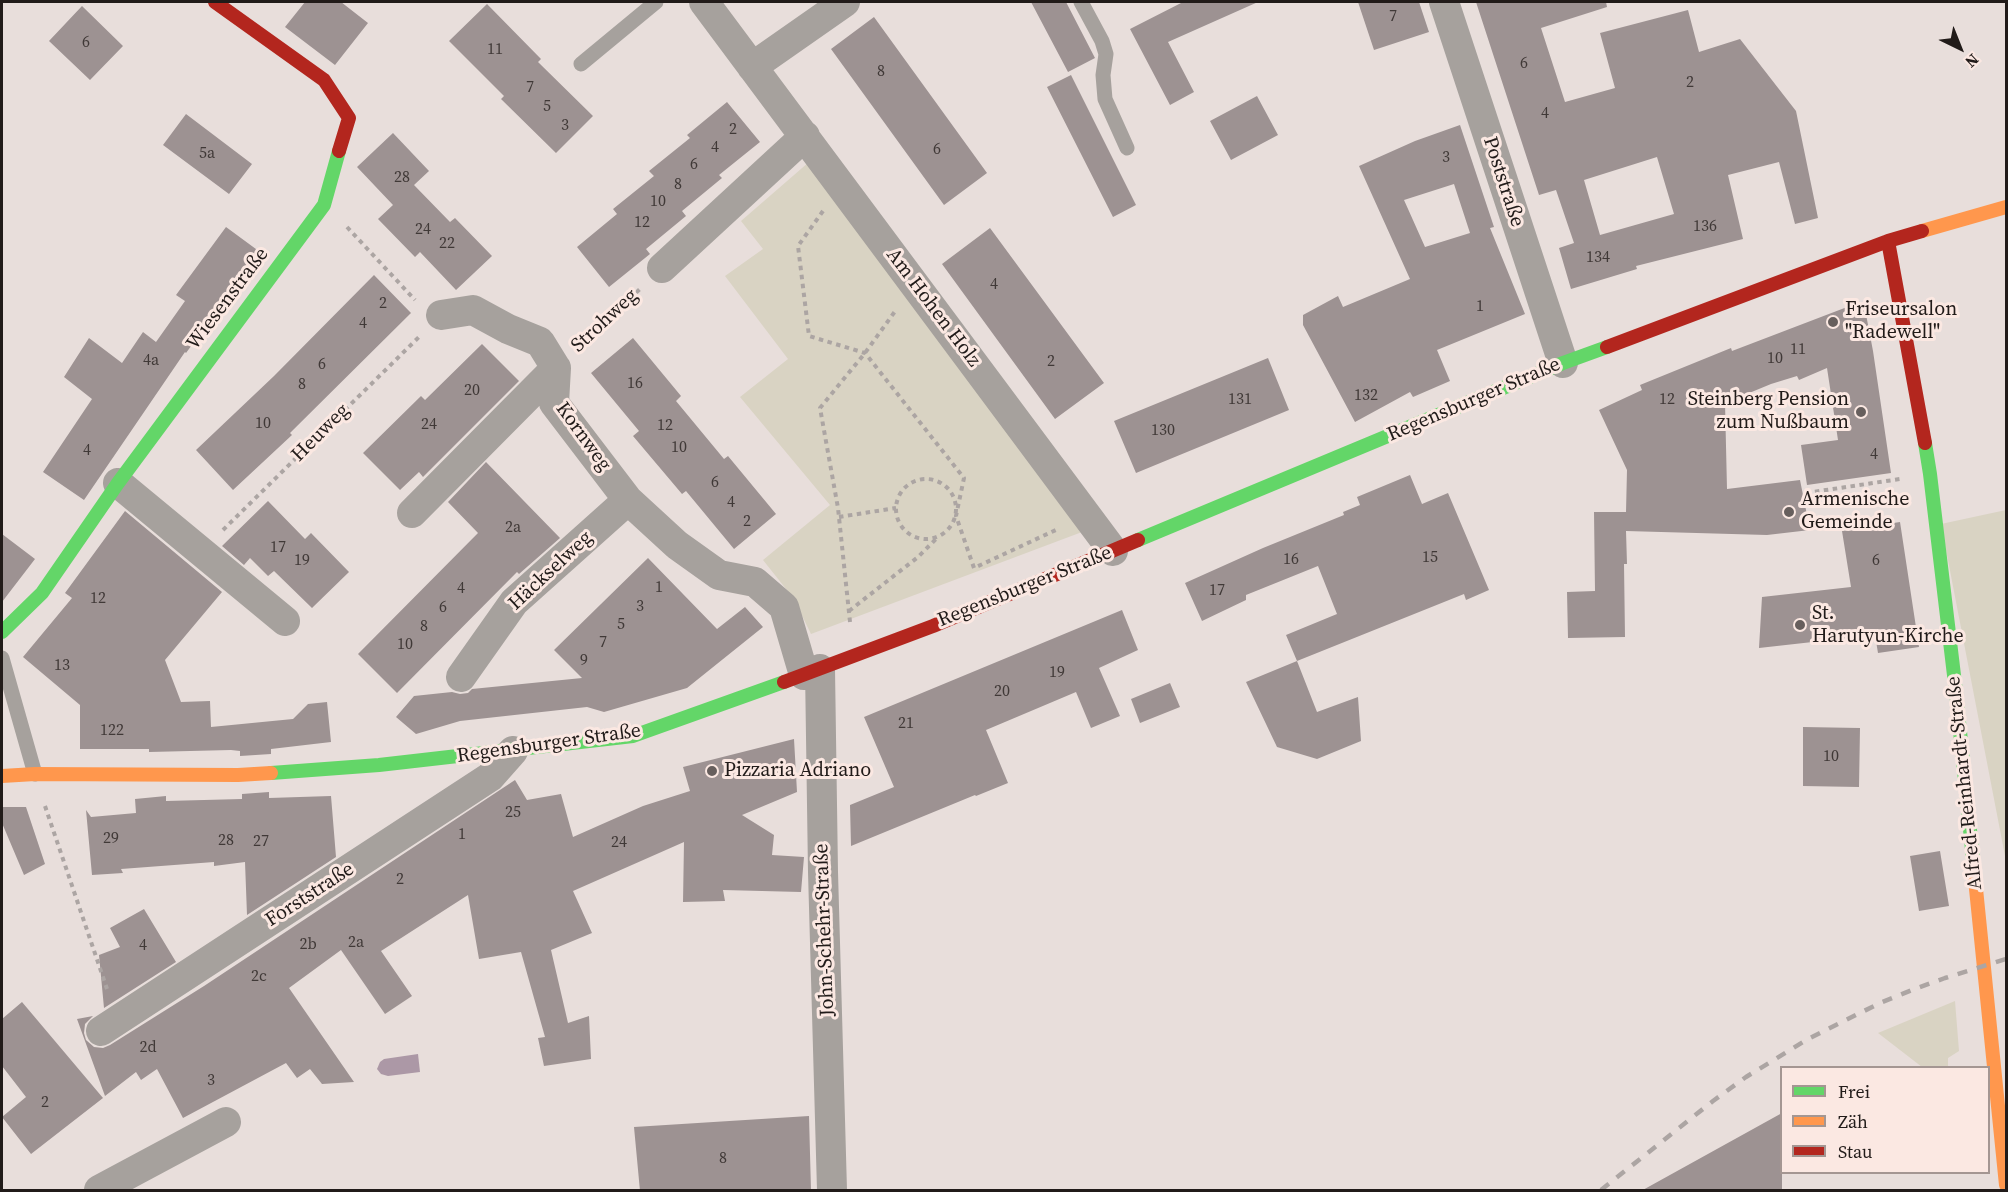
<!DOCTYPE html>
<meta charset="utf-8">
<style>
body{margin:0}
#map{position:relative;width:2008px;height:1192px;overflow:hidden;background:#e8dedb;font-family:"Source Serif 4",serif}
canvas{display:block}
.frame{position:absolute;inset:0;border:3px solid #211b19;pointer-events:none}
.legend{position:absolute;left:1780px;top:1066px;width:210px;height:108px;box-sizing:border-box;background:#fbe8e2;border:2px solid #a49692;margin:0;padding:8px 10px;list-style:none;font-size:18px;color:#211b19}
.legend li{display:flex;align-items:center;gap:12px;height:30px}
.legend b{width:30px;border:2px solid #a49692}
.north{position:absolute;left:1930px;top:18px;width:60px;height:60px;-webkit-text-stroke:4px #fbe8e2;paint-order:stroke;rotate:137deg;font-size:16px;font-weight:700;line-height:24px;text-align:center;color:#211b19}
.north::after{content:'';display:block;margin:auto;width:21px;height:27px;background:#211b19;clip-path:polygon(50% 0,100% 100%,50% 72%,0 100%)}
</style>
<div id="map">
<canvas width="2008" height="1192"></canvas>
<div class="frame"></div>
<ul class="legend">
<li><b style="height:8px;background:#63d668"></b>Frei</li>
<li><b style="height:8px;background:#ff974d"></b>Zäh</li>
<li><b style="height:8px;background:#b3261e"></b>Stau</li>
</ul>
<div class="north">N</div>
</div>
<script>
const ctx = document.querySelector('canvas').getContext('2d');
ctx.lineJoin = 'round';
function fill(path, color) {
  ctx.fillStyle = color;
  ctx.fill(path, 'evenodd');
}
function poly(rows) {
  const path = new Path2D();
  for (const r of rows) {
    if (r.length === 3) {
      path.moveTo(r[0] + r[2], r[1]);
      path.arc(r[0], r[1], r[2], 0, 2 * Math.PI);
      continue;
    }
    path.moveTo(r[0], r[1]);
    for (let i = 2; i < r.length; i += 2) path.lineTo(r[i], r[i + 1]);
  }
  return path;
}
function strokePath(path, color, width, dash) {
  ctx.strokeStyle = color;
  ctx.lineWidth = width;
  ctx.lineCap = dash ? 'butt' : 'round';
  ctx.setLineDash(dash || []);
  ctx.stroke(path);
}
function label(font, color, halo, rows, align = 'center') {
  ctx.font = font + ' "Source Serif 4",serif';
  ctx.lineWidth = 6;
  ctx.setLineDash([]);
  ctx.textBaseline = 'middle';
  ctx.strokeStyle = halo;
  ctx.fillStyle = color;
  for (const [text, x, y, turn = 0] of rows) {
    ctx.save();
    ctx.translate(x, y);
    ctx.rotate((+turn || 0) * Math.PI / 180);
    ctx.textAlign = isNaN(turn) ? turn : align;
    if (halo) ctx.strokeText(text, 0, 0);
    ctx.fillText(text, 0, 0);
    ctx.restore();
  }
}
const green = poly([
 [809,162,1082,532,811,634,794,599,763,560,830,505,740,397,788,359,725,276,763,249,741,221],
 [2006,510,2006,855,2005,856,1941,524],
 [1955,1001,1959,1051,1948,1058,1948,1067,1922,1067,1878,1033]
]);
const water = poly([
 [418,1054,420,1072,388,1076,381,1074,377,1069,380,1062,384,1059]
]);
const building = poly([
 [305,2,341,2,368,23,335,65,285,27],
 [1031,2,1066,2,1095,58,1068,72],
 [1183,2,1258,2,1168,42,1194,92,1170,105,1130,29],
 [1358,2,1419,2,1429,32,1374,50],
 [1476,2,1606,2,1607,7,1541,28,1565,102,1615,88,1600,33,1688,10,1699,52,1740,39,1796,111,1818,218,1795,224,1779,162,1728,175,1743,239,1636,266,1637,269,1571,289,1559,248,1574,243,1556,190,1539,195],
 [1657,157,1674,214,1600,235,1584,180],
 [487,4,541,59,538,62,593,116,556,153,501,99,504,96,449,41],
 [82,6,123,46,90,80,49,41],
 [874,17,987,173,944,205,831,49],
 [1071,75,1136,205,1113,217,1047,87],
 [1257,96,1278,135,1231,160,1210,121],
 [727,102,760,142,719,175,722,178,682,211,686,216,646,249,650,254,609,287,577,247,617,214,613,209,654,176,649,171,690,138,687,135],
 [186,114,252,164,229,194,163,145],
 [1460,125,1494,227,1490,228,1525,314,1437,350,1450,381,1413,397,1410,392,1355,422,1303,325,1303,315,1338,296,1343,307,1410,279,1359,166,1415,141],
 [1454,184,1470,233,1425,247,1404,200],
 [393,133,429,171,414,185,450,222,455,218,492,256,456,290,420,252,415,257,378,219,393,205,357,167],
 [226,227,260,252,186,353,185,352,84,500,43,472,92,399,64,377,89,338,122,363,143,332,156,342,185,301,176,295],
 [990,228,1104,383,1055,419,942,264],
 [374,275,411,313,290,433,292,435,233,490,196,450,274,376],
 [1855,304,1865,309,1873,351,1891,473,1807,485,1801,445,1838,440,1827,368,1799,380,1797,376,1771,384,1725,403,1727,489,1800,480,1810,530,1767,535,1626,531,1627,564,1624,564,1625,637,1568,638,1567,592,1595,591,1594,512,1626,512,1627,470,1599,410,1642,390,1640,385,1731,348,1732,351],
 [633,338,681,396,676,401,724,459,728,456,776,514,734,549,686,491,682,494,633,436,639,431,591,373],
 [482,344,519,381,423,477,419,472,400,490,363,453,421,396,425,400],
 [1268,358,1289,410,1136,473,1114,421],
 [486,462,560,538,519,574,517,572,397,693,358,654,478,533,448,502],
 [1410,475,1422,504,1448,493,1489,590,1466,600,1464,594,1297,661,1286,635,1337,614,1318,566,1246,595,1246,600,1202,621,1185,583,1263,548,1344,515,1343,512,1360,505,1357,497],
 [268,501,305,539,311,533,349,572,312,608,274,571,268,576,250,558,244,565,222,546],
 [125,511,222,592,165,660,181,702,210,701,211,727,293,719,308,704,327,702,331,742,271,749,271,754,240,756,240,751,231,750,149,752,149,749,80,749,80,705,23,657,72,598,65,593],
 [1900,522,1919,647,1878,653,1875,635,1759,648,1762,597,1851,587,1842,531],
 [2,534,35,559,2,602],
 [648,558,717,629,745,607,763,627,687,688,604,712,587,707,460,721,416,734,396,717,414,696,452,692,460,694,468,693,472,689,582,678,554,650],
 [1122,610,1138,650,1099,668,1120,716,1091,728,1076,692,986,730,1008,783,976,796,975,795,851,846,850,805,894,787,864,717],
 [1297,661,1317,712,1358,697,1361,741,1317,759,1277,747,1246,682],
 [1170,683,1180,707,1140,723,1131,699],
 [1803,727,1860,728,1859,787,1803,786],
 [794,739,797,792,742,815,774,835,772,855,804,857,801,892,723,890,725,901,683,902,684,842,573,891,592,933,551,950,568,1023,589,1016,591,1059,544,1066,538,1038,545,1037,521,952,479,959,468,895,381,951,412,996,385,1014,341,950,289,988,354,1082,322,1084,310,1069,297,1078,286,1063,183,1118,157,1069,141,1080,136,1072,105,1096,77,1019,93,1016,85,1024,84,1033,86,1040,94,1047,103,1048,110,1045,204,986,515,780,527,800,561,794,573,837,643,806,690,791,683,767],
 [269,792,269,798,331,796,336,857,247,915,245,862,214,866,214,862,121,869,123,873,92,875,86,810,91,817,136,813,135,799,166,796,166,801,242,799,242,794],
 [2,807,26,807,45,864,24,875,2,823],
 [1940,851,1949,906,1919,911,1910,856],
 [144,909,176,962,104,1008,99,955,120,947,110,928],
 [22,1002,103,1098,31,1154,2,1117,26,1097,2,1066,2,1019],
 [1782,1113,1782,1191,1641,1191],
 [809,1116,811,1191,640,1191,634,1127]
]);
const path = poly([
 [823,211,798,246,809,336,865,353,964,478,956,516,974,568,1058,529],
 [347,227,415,300],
 [577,348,640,289],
 [926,509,30],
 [1806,493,1900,479],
 [839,517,896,508],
 [223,530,421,335],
 [849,611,918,557,938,537],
 [850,622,838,508,820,408,865,353,896,310],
 [45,806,107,989]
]);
const lane = poly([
 [1081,2,1102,41,1106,54,1103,75,1105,99,1127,148],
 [581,64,656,2],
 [2,658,35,774]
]);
const street = poly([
 [704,2,1113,551],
 [1444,2,1563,363],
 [752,67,845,2],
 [662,268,805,136],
 [441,315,473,310,508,329,540,342,556,368,554,403,628,500,677,545,719,575,755,582,784,607,804,675],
 [118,483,285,621],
 [412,513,556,368],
 [820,669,823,872,832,1190],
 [461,677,514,602,628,500],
 [101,1031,490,777,513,751],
 [99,1190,226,1122]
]);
const fast = poly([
 [1925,443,1930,474,1956,692,1975,879],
 [1138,540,1563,363,1607,347],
 [2,632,42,593,118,483,324,205,339,151],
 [271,773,379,765,633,736,784,682]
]);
const slow = poly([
 [1922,231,2006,207],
 [2,776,35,774,238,775,271,773],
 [1975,879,2006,1185]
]);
const jam = poly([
 [215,2,324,80,349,118,339,151],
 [1888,241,1925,443],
 [1607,347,1888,241,1922,231],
 [784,682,933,626,1138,540]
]);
const rail = poly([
 [1601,1190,1713,1101,1746,1077,1808,1039,1880,1003,1912,990,1945,978,2006,959]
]);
const markers = [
 [1833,322,6,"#675f5d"],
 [1861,412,6,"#675f5d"],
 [1789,512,6,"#675f5d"],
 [1800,625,6,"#675f5d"],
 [712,771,6,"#675f5d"]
];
const numberNames = [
 ["7",1393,17],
 ["6",86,43],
 ["11",495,50],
 ["6",1524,64],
 ["8",881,72],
 ["2",1690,83],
 ["7",530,88],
 ["5",547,107],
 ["4",1545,114],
 ["3",565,126],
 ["2",733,130],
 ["4",715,148],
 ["6",937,150],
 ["5a",207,154],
 ["3",1446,158],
 ["6",694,165],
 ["28",402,178],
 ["8",678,185],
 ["10",658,202],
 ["12",642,223],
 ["136",1705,227],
 ["24",423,230],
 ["22",447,244],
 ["134",1598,258],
 ["4",994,285],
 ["2",383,304],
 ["1",1480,307],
 ["4",363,324],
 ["11",1798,350],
 ["10",1775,359],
 ["4a",151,361],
 ["2",1051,362],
 ["6",322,365],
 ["16",635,384],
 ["8",302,385],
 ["20",472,391],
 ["132",1366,396],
 ["131",1240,400],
 ["12",1667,400],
 ["10",263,424],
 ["24",429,425],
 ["12",665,426],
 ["130",1163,431],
 ["10",679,448],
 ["4",87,451],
 ["4",1874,455],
 ["6",715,483],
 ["4",731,503],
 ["2",747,522],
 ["2a",513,528],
 ["17",278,548],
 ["15",1430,558],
 ["16",1291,560],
 ["19",302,561],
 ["6",1876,561],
 ["1",659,588],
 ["4",461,589],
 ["17",1217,591],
 ["12",98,599],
 ["3",640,607],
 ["6",443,608],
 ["5",621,625],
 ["8",424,627],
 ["7",603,643],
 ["10",405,645],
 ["9",584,661],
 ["13",62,666],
 ["19",1057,673],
 ["20",1002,692],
 ["21",906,724],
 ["122",112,731],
 ["10",1831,757],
 ["25",513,813],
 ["1",462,835],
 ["29",111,839],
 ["28",226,841],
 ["27",261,842],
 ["24",619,843],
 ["2",400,880],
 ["2a",356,943],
 ["2b",308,945],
 ["4",143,946],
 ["2c",259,977],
 ["2d",148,1048],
 ["3",211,1081],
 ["2",45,1103],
 ["8",723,1159]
];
const streetNames = [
 ["Poststraße",1503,182,72],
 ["Wiesenstraße",228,299,-53],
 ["Am Hohen Holz",933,308,53],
 ["Strohweg",605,321,-43],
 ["Regensburger Straße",1474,400,-23],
 ["Heuweg",321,433,-45],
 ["Kornweg",583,437,54],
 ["Häckselweg",551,571,-43],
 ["Regensburger Straße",1025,587,-22],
 ["Regensburger Straße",549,744,-8],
 ["Alfred-Reinhardt-Straße",1965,783,-96],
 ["Forststraße",310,895,-33],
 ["John-Schehr-Straße",825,930,-92]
];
const poiNames = [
 ["Friseursalon",1845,310],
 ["\"Radewell\"",1845,333],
 ["Steinberg Pension",1849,400,"right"],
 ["zum Nußbaum",1849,423,"right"],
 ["Armenische",1801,500],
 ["Gemeinde",1801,523],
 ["St.",1812,614],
 ["Harutyun-Kirche",1812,637],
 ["Pizzaria Adriano",724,771]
];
fill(green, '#d9d3c3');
fill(water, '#ac98a6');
fill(building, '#9d9292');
strokePath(path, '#aca5a3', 4, [4.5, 4.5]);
strokePath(lane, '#a6a19d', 15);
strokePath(street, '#a6a19d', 30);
strokePath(fast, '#63d668', 14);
strokePath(slow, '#ff974d', 14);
strokePath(jam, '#b3261e', 14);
strokePath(rail, '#aca5a3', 4.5, [10, 10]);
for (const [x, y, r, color] of markers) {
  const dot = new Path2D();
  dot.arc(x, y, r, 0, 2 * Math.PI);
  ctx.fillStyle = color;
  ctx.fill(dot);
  strokePath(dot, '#fbe8e2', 2);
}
label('16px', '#403937', null, numberNames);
label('20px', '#211b19', '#fbe8e2', streetNames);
label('20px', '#211b19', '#fbe8e2', poiNames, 'left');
</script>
